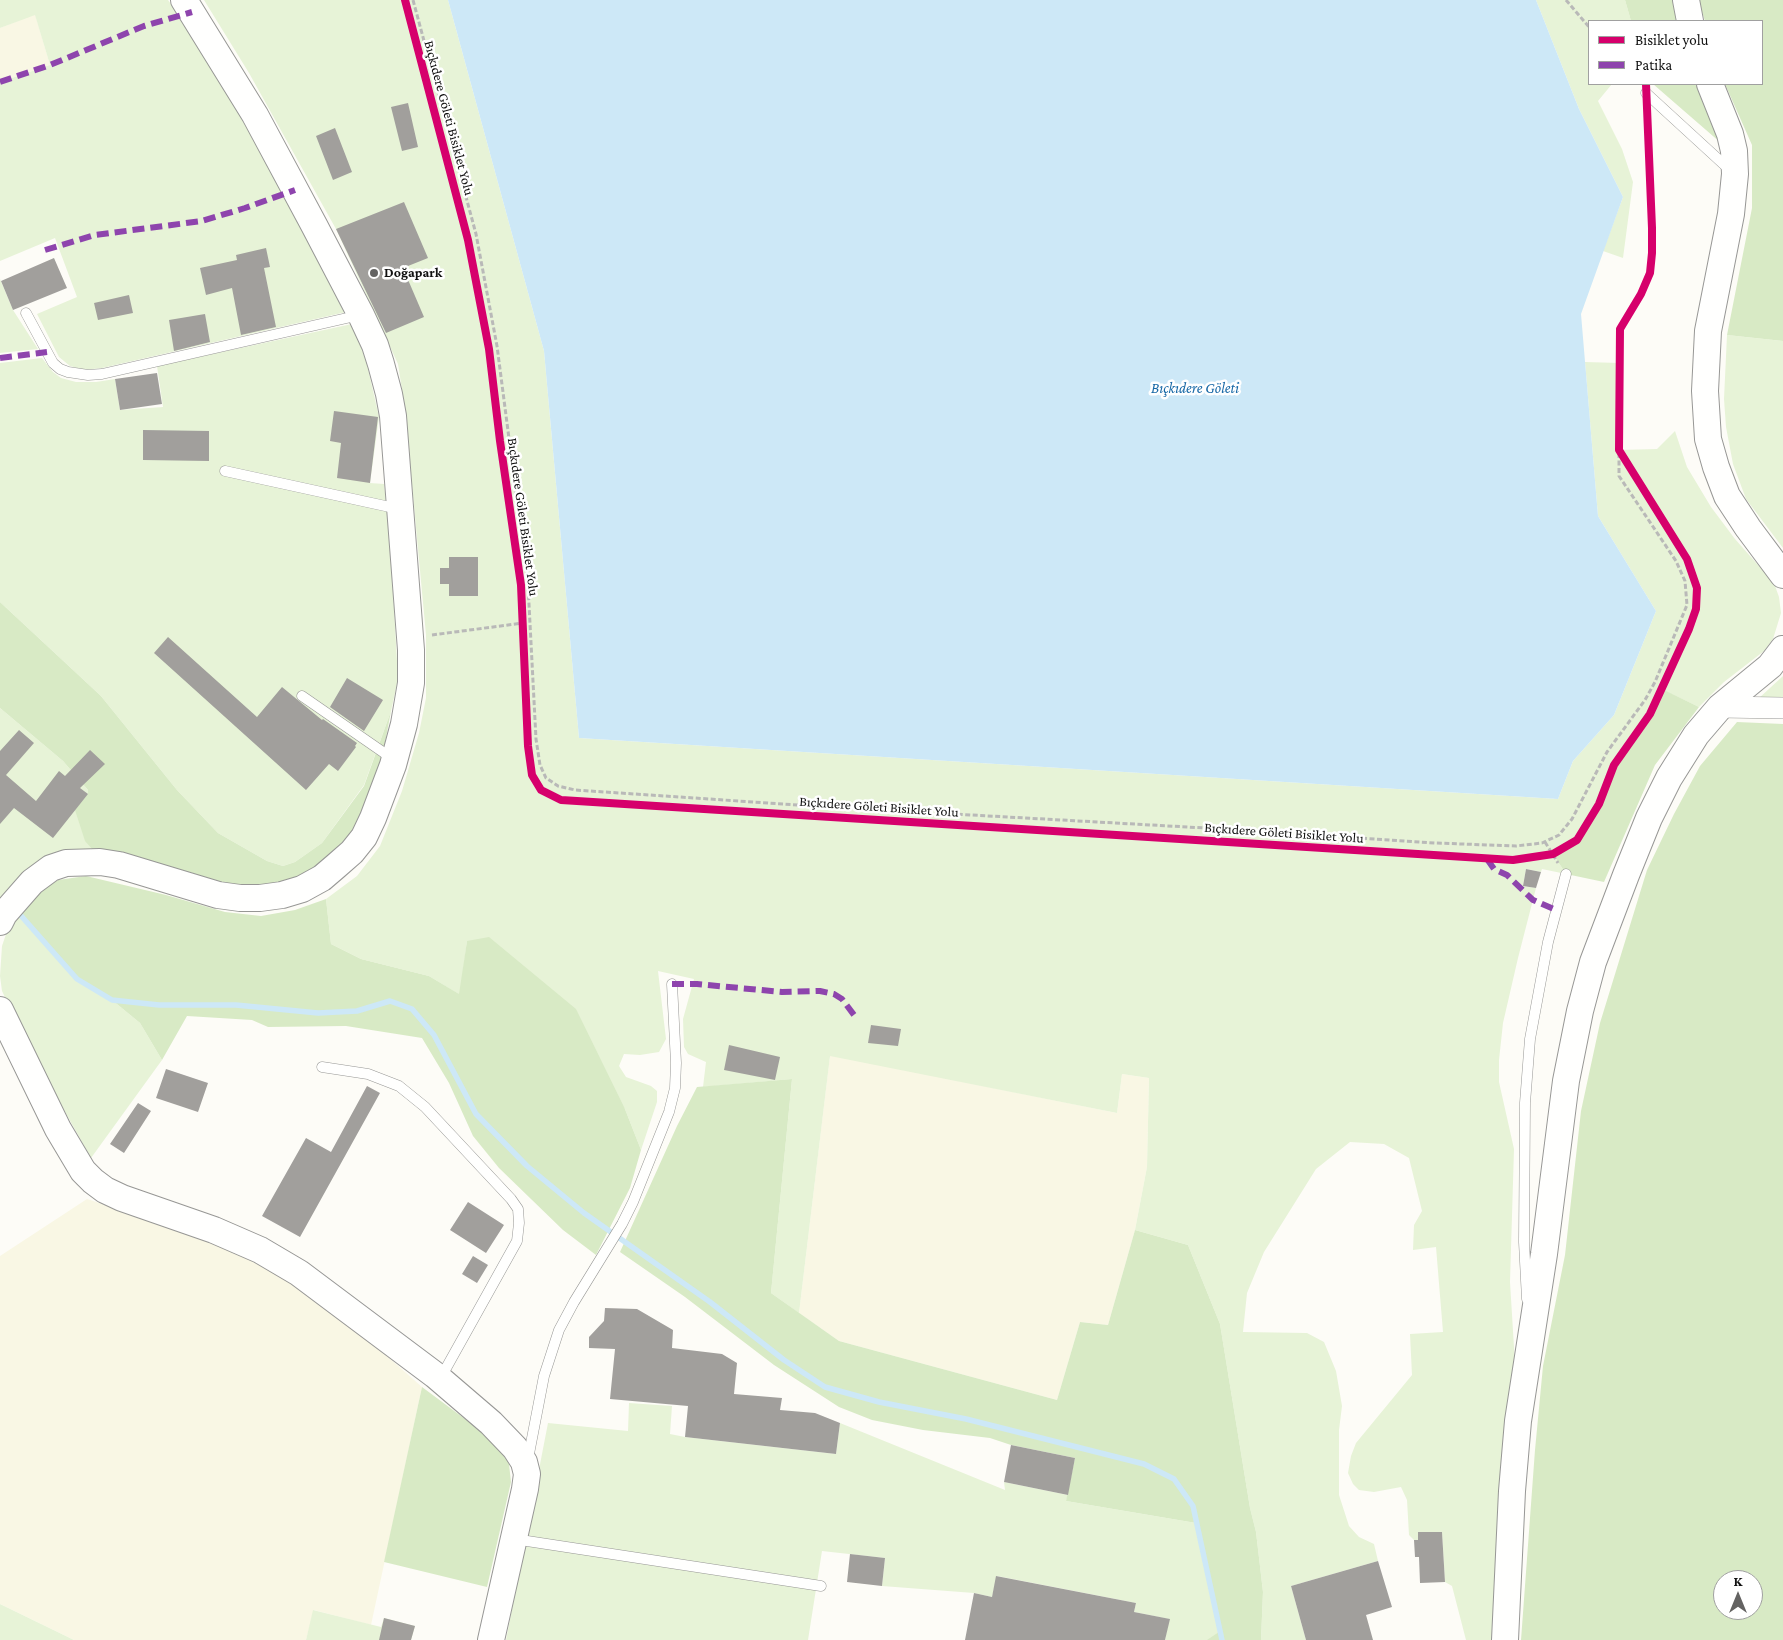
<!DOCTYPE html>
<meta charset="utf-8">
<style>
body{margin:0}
#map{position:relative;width:1783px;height:1640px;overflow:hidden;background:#fdfcf7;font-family:"Crimson Pro",serif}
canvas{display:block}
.legend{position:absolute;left:1588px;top:20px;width:175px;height:65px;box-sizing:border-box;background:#fff;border:1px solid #a0a0a0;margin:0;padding:6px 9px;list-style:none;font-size:15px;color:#111}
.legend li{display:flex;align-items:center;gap:10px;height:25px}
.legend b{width:25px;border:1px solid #a0a0a0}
.north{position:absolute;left:1713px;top:1570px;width:50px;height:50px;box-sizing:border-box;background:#fff;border:1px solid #a0a0a0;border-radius:50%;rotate:0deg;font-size:14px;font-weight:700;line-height:20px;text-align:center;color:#111}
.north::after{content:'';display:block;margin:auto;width:18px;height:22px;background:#646362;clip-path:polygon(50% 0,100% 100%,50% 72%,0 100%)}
</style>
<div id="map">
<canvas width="1783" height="1640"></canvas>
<ul class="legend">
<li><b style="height:6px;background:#d6006c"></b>Bisiklet yolu</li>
<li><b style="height:6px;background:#8e44ad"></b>Patika</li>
</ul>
<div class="north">K</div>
</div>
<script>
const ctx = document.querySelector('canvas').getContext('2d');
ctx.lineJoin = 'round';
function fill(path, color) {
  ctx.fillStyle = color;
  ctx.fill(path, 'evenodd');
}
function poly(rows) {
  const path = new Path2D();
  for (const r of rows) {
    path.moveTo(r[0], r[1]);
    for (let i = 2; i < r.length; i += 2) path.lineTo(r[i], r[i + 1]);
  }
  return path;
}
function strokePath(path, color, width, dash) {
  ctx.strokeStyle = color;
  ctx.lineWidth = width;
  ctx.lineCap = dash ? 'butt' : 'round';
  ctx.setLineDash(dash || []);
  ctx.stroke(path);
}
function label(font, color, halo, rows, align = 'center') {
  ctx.font = font + ' "Crimson Pro",serif';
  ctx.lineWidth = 5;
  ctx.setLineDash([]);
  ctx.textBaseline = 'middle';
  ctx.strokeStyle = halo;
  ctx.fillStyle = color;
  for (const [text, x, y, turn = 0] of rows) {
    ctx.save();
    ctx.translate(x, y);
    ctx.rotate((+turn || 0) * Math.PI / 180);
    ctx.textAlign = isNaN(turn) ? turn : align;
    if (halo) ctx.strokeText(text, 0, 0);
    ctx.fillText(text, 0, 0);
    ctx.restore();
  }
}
const farmland = poly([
 [35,14,50,65,0,82,0,28],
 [830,1055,1117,1113,1122,1074,1149,1078,1147,1167,1135,1230,1108,1325,1080,1322,1057,1400,839,1341,799,1313],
 [87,1199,210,1239,283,1274,354,1327,422,1387,371,1625,314,1610,306,1640,74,1640,0,1604,0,1256]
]);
const green = poly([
 [0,0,168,0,189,29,251,135,346,312,102,368,84,370,70,366,59,357,37,314,77,297,55,238,0,261,0,82,50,65,35,15,0,28],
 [204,0,448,0,544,351,579,738,1558,799,1573,761,1614,715,1656,611,1598,516,1585,362,1620,363,1619,450,1657,449,1675,431,1687,467,1711,507,1735,539,1774,583,1779,597,1781,613,1773,639,1764,651,1724,682,1699,707,1661,689,1650,714,1614,765,1599,804,1577,840,1553,854,1566,874,1542,869,1541,872,1526,869,1523,886,1536,888,1518,958,1503,1023,1499,1060,1499,1082,1514,1149,1510,1282,1516,1380,1493,1640,1466,1640,1452,1586,1445,1582,1442,1532,1418,1532,1418,1540,1414,1540,1409,1535,1407,1500,1401,1487,1374,1492,1359,1490,1353,1484,1348,1473,1351,1456,1356,1443,1412,1375,1410,1334,1443,1332,1436,1247,1413,1250,1414,1225,1422,1211,1409,1158,1384,1144,1350,1142,1316,1169,1264,1252,1247,1293,1243,1332,1307,1333,1324,1342,1336,1371,1342,1406,1339,1430,1339,1495,1349,1526,1359,1537,1374,1544,1378,1561,1291,1586,1306,1640,1261,1640,1263,1592,1256,1532,1250,1508,1220,1324,1188,1245,1135,1230,1147,1167,1149,1078,1122,1074,1117,1113,830,1056,799,1313,771,1293,792,1079,703,1087,706,1062,688,1054,684,1047,683,1019,694,979,658,971,666,1039,659,1052,640,1055,624,1054,619,1066,626,1077,651,1086,657,1091,657,1102,641,1150,625,1109,467,941,460,995,429,976,361,959,331,944,326,899,357,876,380,846,402,791,419,733,426,698,426,635,405,409,398,364,336,229,249,73],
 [1536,0,1625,0,1631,21,1589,21,1589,84,1612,84,1598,101,1622,149,1633,182,1623,258,1603,251,1623,197,1579,109],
 [0,279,13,310,38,349,0,353],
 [352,324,366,360,379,417,370,483,384,484,390,537,398,679,391,711,364,785,322,843,295,862,283,866,267,861,218,833,177,790,101,696,0,602,0,363,42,358,53,372,61,378,76,382,96,382,115,379,120,410,163,407,157,366],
 [1727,335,1783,341,1783,548,1746,499,1733,464,1726,427,1724,399],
 [1783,676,1783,700,1758,699],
 [0,708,63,761,88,790,94,851,68,849,62,851,0,902],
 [19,913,77,979,112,1000,140,1023,162,1060,91,1158,33,1055,2,991,0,976,2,946,7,931],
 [629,1403,672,1406,670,1434,685,1437,836,1454,840,1423,1005,1490,1004,1482,1068,1495,1066,1501,1196,1523,1222,1640,1165,1640,1169,1619,1134,1612,1136,1603,997,1576,992,1597,974,1593,882,1586,885,1558,822,1551,808,1640,506,1640,548,1423,628,1431],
 [0,1604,74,1640,0,1640],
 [313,1610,381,1627,384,1618,415,1626,411,1640,306,1640]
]);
const forest = poly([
 [1625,0,1674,0,1676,21,1631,21],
 [1698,0,1783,0,1783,341,1727,335,1752,208,1752,145,1725,84,1762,84,1762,21,1705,21],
 [1653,84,1696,84,1714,120,1721,143],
 [0,602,101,696,177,790,218,833,267,861,283,866,295,862,322,843,364,786,391,711,379,775,360,820,345,844,318,870,296,881,259,888,231,887,94,851,85,841,75,810,88,794,88,790,63,761,0,708],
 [1662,689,1699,707,1655,765,1604,882,1566,874,1553,854,1577,840,1599,804,1614,765,1650,714],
 [1737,722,1783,724,1783,1640,1521,1640,1535,1450,1543,1366,1565,1255,1581,1111,1600,1023,1647,870,1674,814,1700,766],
 [1723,1580,1753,1580,1753,1610,1723,1610],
 [86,876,166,895,225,912,261,916,295,910,326,899,331,944,361,959,429,976,459,994,467,941,489,937,576,1009,625,1109,641,1150,630,1188,596,1255,563,1230,499,1168,473,1136,449,1083,422,1038,346,1026,268,1027,252,1020,187,1016,162,1060,140,1023,112,1000,77,979,19,913,40,891,58,880],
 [792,1079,771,1293,839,1341,1057,1400,1080,1322,1108,1325,1135,1230,1188,1245,1220,1324,1250,1508,1256,1532,1263,1592,1261,1640,1207,1640,1219,1632,1196,1523,1066,1501,1075,1458,1011,1445,990,1438,923,1430,872,1420,839,1407,774,1365,685,1297,620,1252,677,1126,697,1087],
 [422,1387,500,1445,509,1464,511,1482,487,1587,384,1562]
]);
const water = poly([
 [448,0,1536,0,1579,109,1623,197,1581,314,1598,516,1656,611,1614,715,1573,761,1558,799,579,738,544,351]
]);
const stream = poly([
 [16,910,77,979,112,1000,159,1005,236,1005,318,1013,357,1011,390,1001,412,1009,434,1035,476,1114,527,1166,584,1213,710,1302,784,1360,825,1387,879,1402,966,1419,1144,1464,1174,1479,1193,1506,1222,1640]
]);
const building = poly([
 [408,103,418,147,402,151,391,107],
 [335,128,352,172,333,180,316,136],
 [404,202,428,258,403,268,424,317,386,333,336,229],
 [266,248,270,267,264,268,276,327,241,335,232,288,206,295,200,268,237,260,236,255],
 [54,258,67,288,13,310,1,281],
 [129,295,133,313,98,320,94,303],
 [205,314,210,342,174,351,169,320],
 [157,373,162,404,120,410,115,379],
 [334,411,378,417,370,483,337,478,341,443,330,441],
 [143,430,209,431,209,461,143,460],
 [449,557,478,557,478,596,449,596,449,584,440,584,440,568,449,568],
 [168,637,257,717,282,687,322,720,323,719,357,743,355,746,356,747,338,771,329,764,306,790,154,653],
 [347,678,383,700,364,731,330,707],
 [19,730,34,743,6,775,36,801,59,771,65,776,90,750,105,764,80,788,88,794,53,838,14,808,0,824,0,751],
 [1526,869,1541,872,1536,888,1523,886],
 [871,1025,901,1029,898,1046,868,1043],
 [729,1045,780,1057,775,1080,724,1070],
 [166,1069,208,1083,198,1112,156,1098],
 [367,1086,380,1093,300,1237,262,1216,306,1138,331,1152],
 [138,1103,151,1111,124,1153,110,1144],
 [468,1202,504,1225,486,1253,450,1230],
 [473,1256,488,1265,477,1283,462,1274],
 [605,1308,637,1309,673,1330,672,1348,722,1354,737,1363,734,1394,782,1398,780,1410,815,1413,840,1423,836,1454,685,1437,688,1406,610,1399,615,1349,589,1348,589,1337,604,1321],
 [1011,1445,1075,1458,1068,1495,1004,1482],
 [1418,1532,1442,1532,1445,1582,1420,1583,1419,1557,1415,1557,1414,1540,1418,1540],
 [850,1554,885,1558,882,1586,847,1582],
 [1378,1561,1392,1607,1366,1615,1373,1640,1306,1640,1291,1586],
 [996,1576,1136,1603,1134,1612,1170,1619,1165,1640,965,1640,974,1593,992,1597],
 [384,1618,415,1626,411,1640,379,1640]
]);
const path = poly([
 [413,0,476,234,497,346,528,585,536,739,540,765,546,778,558,786,575,790,828,807,1205,828,1435,843,1516,846,1542,843,1559,835,1572,819,1607,752,1645,700,1655,682,1687,605,1685,581,1676,561,1619,476,1619,450],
 [1566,0,1589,27],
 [432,635,523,623],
 [1545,842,1558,863]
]);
const service = poly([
 [1646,93,1730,170],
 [26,313,53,363,60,369,68,372,88,375,102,374,360,315],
 [225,471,399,509],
 [302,696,393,759],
 [322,1067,368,1074,399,1086,425,1107,511,1199,518,1209,519,1223,517,1241,440,1379],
 [1527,1299,1524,1242,1525,1103,1530,1039,1548,942,1566,874],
 [528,1459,544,1376,559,1330,574,1302,622,1224,633,1202,669,1112,675,1088,676,1063,672,984],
 [514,1539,821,1586]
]);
const minor = poly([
 [1720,707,1783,708]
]);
const tertiary = poly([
 [1686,0,1690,21],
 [1710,84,1730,134,1734,151,1735,174,1731,214,1708,331,1705,391,1708,439,1716,467,1727,496,1748,528,1783,575],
 [0,922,4,914,32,882,51,868,66,863,100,862,119,865,218,895,240,898,260,898,282,895,302,889,322,878,336,866,352,852,364,837,373,818,393,765,404,724,411,683,411,650,393,416,389,394,381,364,375,345,361,315,314,225,255,115,184,0],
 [0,1010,58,1129,83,1171,93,1181,105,1190,122,1198,214,1230,260,1250,299,1273,435,1375,491,1423,515,1448,524,1462,527,1474,525,1489,491,1640],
 [1505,1640,1512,1491,1518,1421,1544,1254,1566,1081,1580,1011,1593,962,1626,875,1649,818,1669,778,1696,735,1720,707,1770,666,1783,649]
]);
const quiet = poly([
 [0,82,50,65,144,26,192,12],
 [45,250,95,235,202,221,245,208,295,190],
 [0,358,47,352],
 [1487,859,1494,869,1507,875,1533,900,1556,910],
 [672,984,697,984,782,992,820,991,834,994,842,999,854,1015]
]);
const cycleway = poly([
 [405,0,468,240,489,349,500,441,521,585,528,746,532,775,541,790,561,800,577,801,1513,860,1553,854,1577,840,1599,804,1614,765,1650,714,1689,629,1696,609,1697,588,1687,559,1619,450,1620,329,1641,294,1650,273,1652,253,1652,228,1646,84]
]);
const markers = [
 [374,273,5,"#646362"]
];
const streetNames = [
 ["Bıçkıdere Göleti Bisiklet Yolu",449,118,75],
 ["Bıçkıdere Göleti Bisiklet Yolu",523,517,82],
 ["Bıçkıdere Göleti Bisiklet Yolu",879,807,4],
 ["Bıçkıdere Göleti Bisiklet Yolu",1284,833,4]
];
const poiNames = [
 ["Doğapark",384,273]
];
const waterNames = [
 ["Bıçkıdere Göleti",1195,388]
];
fill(farmland, '#f9f7e4');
fill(green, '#e7f3d7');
fill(forest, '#d8eac5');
fill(water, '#cde8f7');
strokePath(stream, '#cde8f7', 5.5);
fill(building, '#a19f9c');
strokePath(service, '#979795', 11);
strokePath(minor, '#979795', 22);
strokePath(tertiary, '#979795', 28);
strokePath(path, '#b9b9b8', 3, [5, 2.5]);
strokePath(service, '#fffffe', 10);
strokePath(minor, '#fffffe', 21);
strokePath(tertiary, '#fffffe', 26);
strokePath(quiet, '#8e44ad', 6, [12, 6]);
strokePath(cycleway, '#d6006c', 8);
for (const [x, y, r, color] of markers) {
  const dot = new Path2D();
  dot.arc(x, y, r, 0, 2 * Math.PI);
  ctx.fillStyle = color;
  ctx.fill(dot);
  strokePath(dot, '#fff', 2);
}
label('14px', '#111', '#fff', streetNames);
label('bold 14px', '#111', '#fff', poiNames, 'left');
label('italic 15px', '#1768a6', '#fff', waterNames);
</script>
